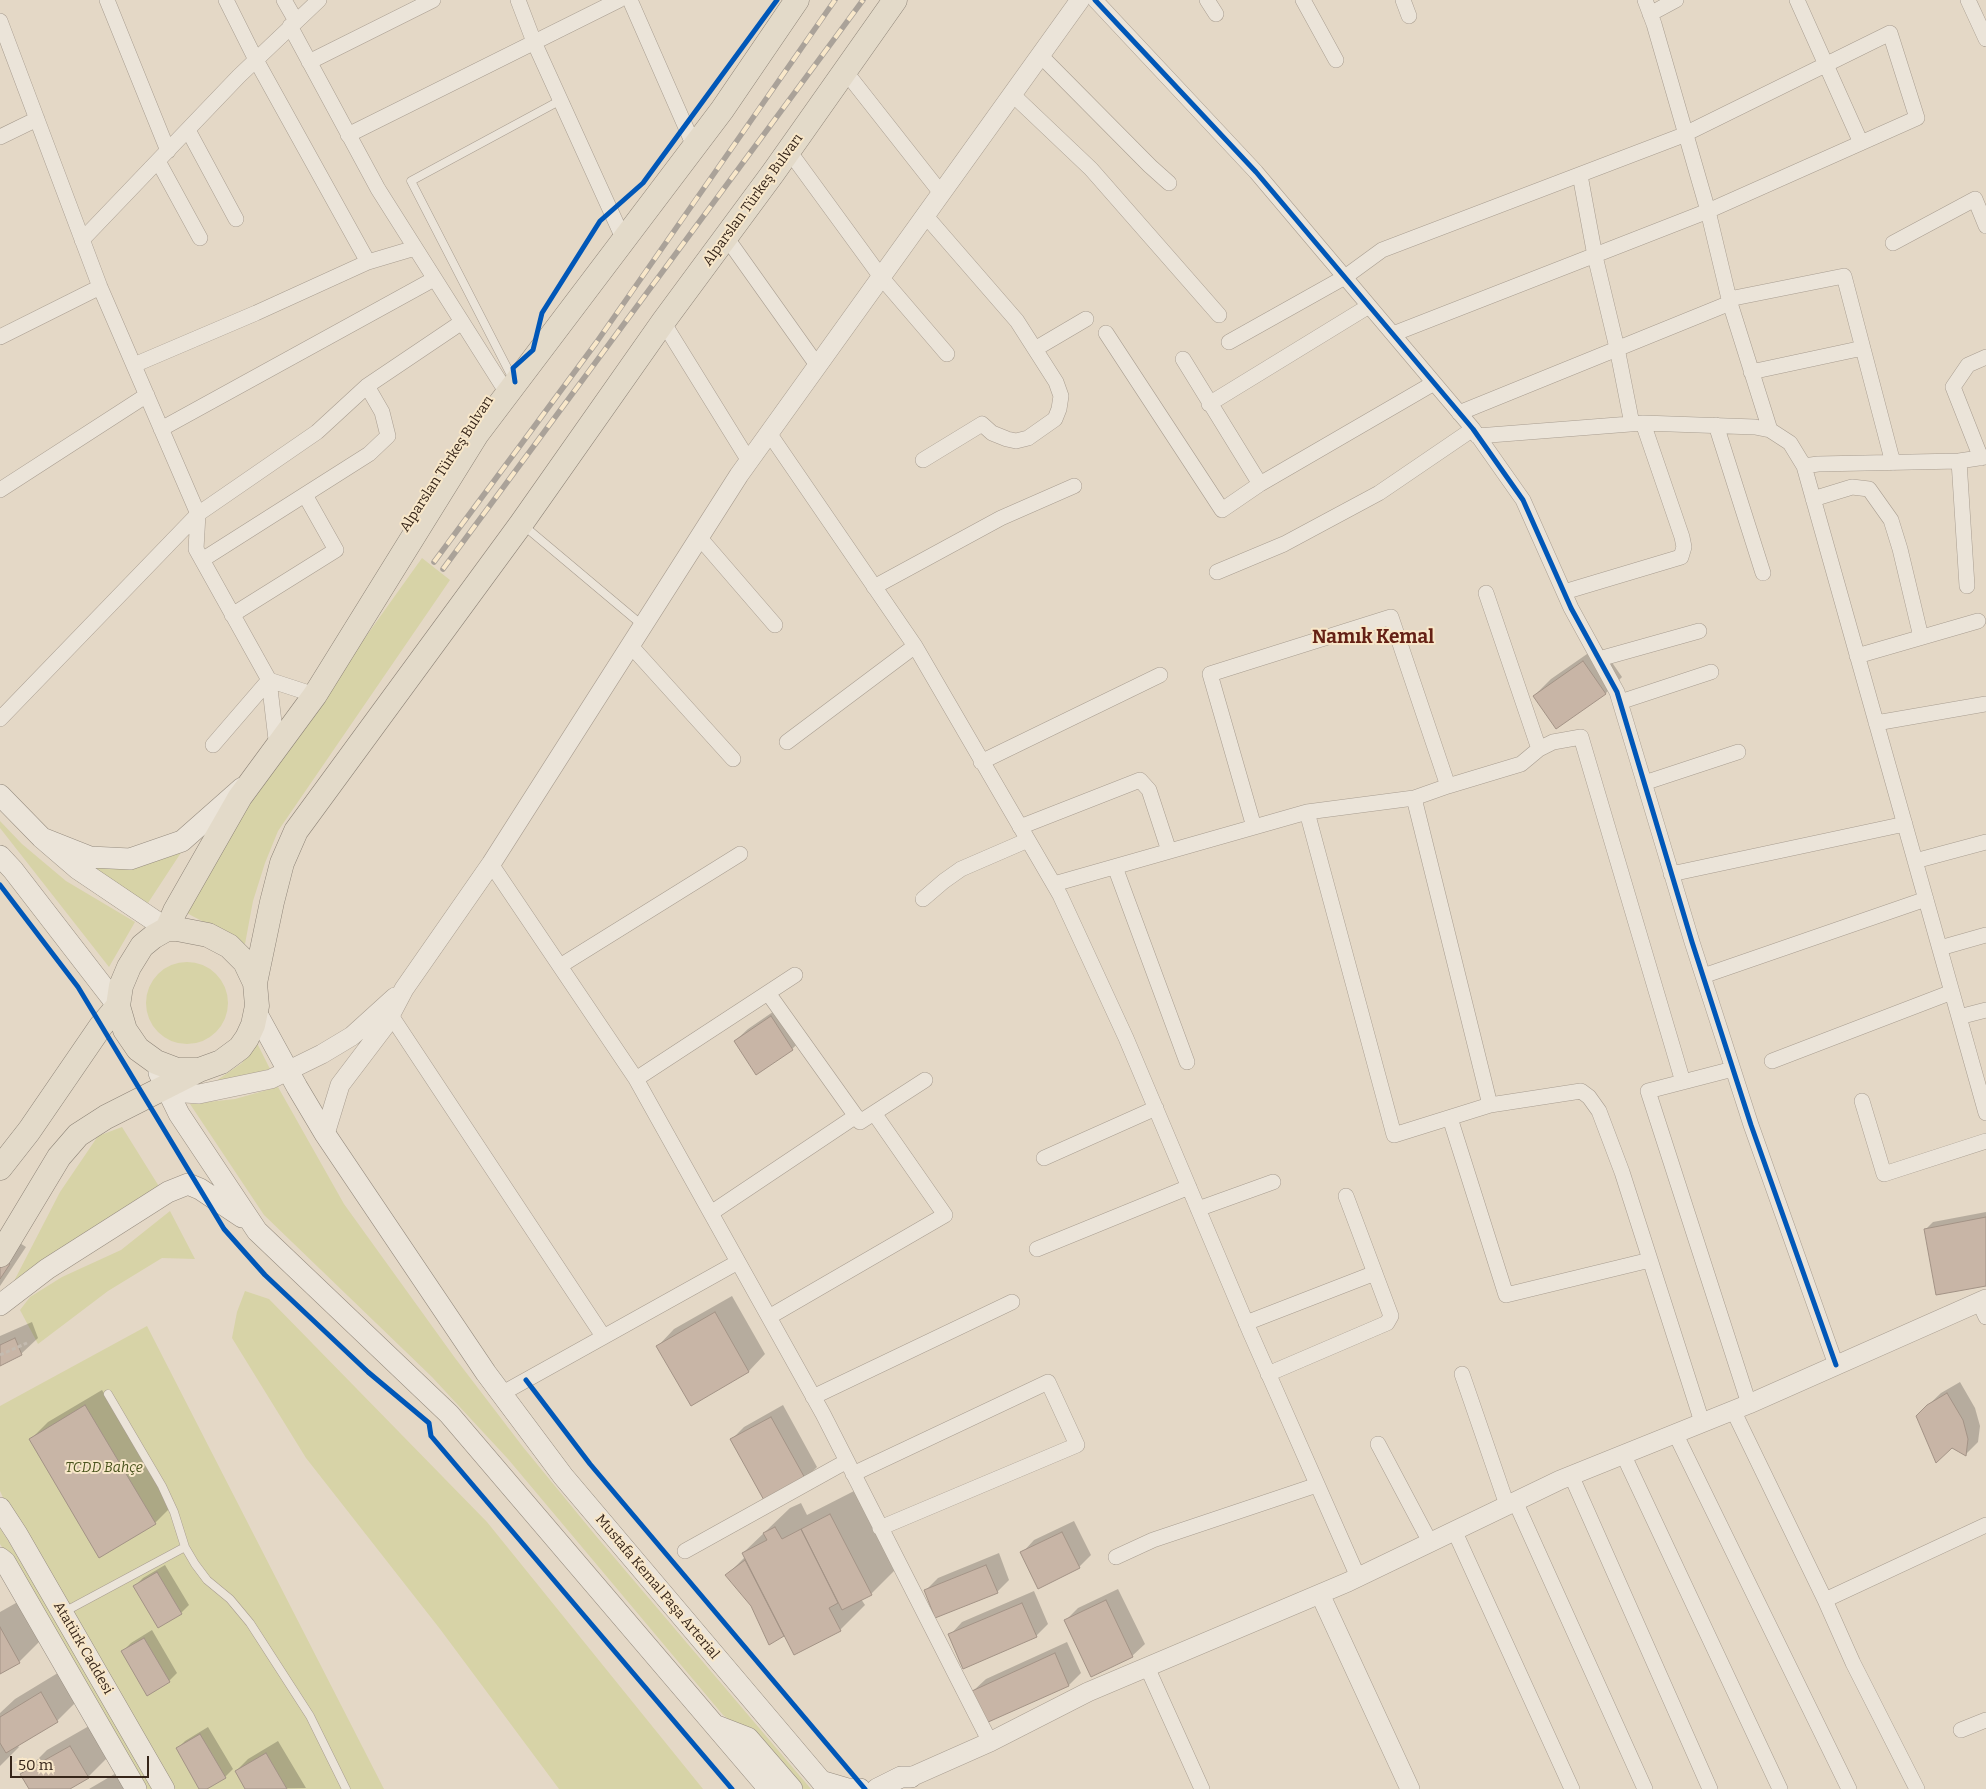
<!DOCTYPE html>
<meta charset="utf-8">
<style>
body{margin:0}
#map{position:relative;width:1986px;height:1789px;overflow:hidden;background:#e4d8c6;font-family:Bitter,serif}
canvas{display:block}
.scale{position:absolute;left:10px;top:1756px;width:139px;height:22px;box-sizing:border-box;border:2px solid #362519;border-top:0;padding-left:6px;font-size:15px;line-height:18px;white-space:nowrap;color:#362519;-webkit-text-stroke:4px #f8e7c9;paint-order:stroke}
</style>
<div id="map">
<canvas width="1986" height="1789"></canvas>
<div class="scale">50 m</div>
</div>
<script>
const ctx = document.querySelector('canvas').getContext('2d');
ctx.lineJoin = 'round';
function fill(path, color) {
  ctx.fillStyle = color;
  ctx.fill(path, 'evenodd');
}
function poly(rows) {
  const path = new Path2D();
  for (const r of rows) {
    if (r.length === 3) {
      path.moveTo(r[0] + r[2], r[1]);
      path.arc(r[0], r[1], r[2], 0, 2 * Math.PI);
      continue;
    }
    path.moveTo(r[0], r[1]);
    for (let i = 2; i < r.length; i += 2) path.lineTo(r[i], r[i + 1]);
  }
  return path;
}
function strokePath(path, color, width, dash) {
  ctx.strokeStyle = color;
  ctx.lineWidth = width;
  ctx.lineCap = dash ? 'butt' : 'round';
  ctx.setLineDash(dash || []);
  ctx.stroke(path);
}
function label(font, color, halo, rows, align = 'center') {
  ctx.font = font + ' Bitter,serif';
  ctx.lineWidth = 4;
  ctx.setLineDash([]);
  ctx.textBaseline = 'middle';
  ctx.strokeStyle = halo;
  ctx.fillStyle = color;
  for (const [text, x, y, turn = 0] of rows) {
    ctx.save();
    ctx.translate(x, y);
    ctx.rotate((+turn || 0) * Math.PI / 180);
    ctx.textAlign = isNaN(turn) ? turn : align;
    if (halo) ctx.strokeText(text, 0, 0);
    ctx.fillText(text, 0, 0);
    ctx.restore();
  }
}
const green = poly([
 [422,558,450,580,278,831,265,863,253,901,245,944,183,911,234,828,309,716],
 [0,821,22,844,66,881,135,922,109,967,0,828],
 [186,845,148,903,70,857],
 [187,1003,41],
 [256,1041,270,1069,210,1085,242,1063],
 [278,1087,344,1204,455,1358,523,1447,596,1536,811,1789,798,1789,757,1741,723,1715,508,1459,432,1377,264,1215,190,1104,235,1099],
 [122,1127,160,1188,13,1283,60,1192,98,1136],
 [170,1211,195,1259,162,1258,108,1291,38,1344,20,1310,30,1297,62,1277,121,1250],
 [245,1291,269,1299,487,1522,703,1789,559,1789,440,1629,306,1458,232,1338,237,1312],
 [147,1326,384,1789,172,1789,7,1506,0,1491,0,1406],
 [0,1528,9,1542,154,1789,147,1789,58,1637,0,1544]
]);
const shadow = poly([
 [1600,645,1622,677,1606,693,1556,728,1534,696,1551,679],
 [783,1005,805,1037,792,1049,756,1073,735,1041,748,1029],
 [1986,1212,1986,1285,1925,1230,1933,1222],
 [0,1230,26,1247,0,1286],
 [732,1296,765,1354,749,1371,691,1404,658,1346,674,1329],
 [32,1322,38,1338,21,1354,0,1365,0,1336],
 [1960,1382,1975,1408,1980,1426,1978,1442,1966,1454,1917,1416,1941,1393],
 [102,1390,171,1507,155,1523,31,1439,48,1422],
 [783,1405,817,1467,805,1479,732,1439,744,1427],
 [856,1490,896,1569,871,1594,861,1599,865,1605,840,1630,785,1635,770,1643,752,1606,727,1575,745,1557,743,1553,790,1508,801,1503,807,1515],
 [1074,1521,1091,1555,1079,1567,1022,1553,1034,1540],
 [999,1553,1009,1580,997,1592,925,1591,938,1578],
 [165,1565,189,1605,181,1613,135,1586,143,1578],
 [1118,1589,1145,1644,1132,1656,1066,1620,1078,1608],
 [1034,1591,1048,1624,1036,1636,950,1635,962,1622],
 [23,1599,44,1637,19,1662,0,1673,0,1612],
 [152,1630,177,1673,169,1681,123,1651,131,1643],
 [1067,1642,1081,1673,1069,1685,987,1722,973,1691,986,1679],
 [66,1668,82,1696,57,1721,17,1745,19,1747,0,1766,0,1713,15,1699],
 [96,1722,113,1752,88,1777,67,1789,30,1789,22,1775,47,1750],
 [208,1727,233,1769,225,1777,205,1789,201,1789,177,1749,185,1741],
 [278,1741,306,1788,247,1789,236,1771,248,1759],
 [118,1772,134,1789,89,1789]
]);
const building = poly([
 [1583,661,1606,694,1556,729,1533,696,1583,661],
 [771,1016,793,1050,756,1075,734,1041,771,1016],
 [1986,1217,1986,1286,1936,1295,1924,1229,1986,1217],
 [0,1257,10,1264,0,1279,0,1257],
 [715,1312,749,1372,691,1406,656,1346,715,1312],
 [15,1338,22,1355,0,1366,0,1345,15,1338],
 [1947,1393,1963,1420,1968,1439,1966,1456,1952,1448,1936,1463,1916,1416,1927,1405,1947,1393],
 [85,1405,156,1524,99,1558,29,1439,85,1405],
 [771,1417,806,1480,765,1502,730,1439,771,1417],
 [830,1514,872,1595,842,1610,801,1529,830,1514],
 [775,1527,782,1539,801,1529,838,1603,829,1608,841,1631,794,1655,742,1553,767,1540,763,1533,775,1527],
 [1062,1532,1080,1568,1038,1589,1020,1552,1062,1532],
 [745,1560,784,1636,769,1645,751,1606,725,1575,745,1560],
 [986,1565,998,1593,935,1618,924,1590,986,1565],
 [157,1572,182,1614,158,1628,133,1586,157,1572],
 [1106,1600,1133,1657,1091,1677,1064,1620,1106,1600],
 [1022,1603,1037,1637,963,1669,948,1634,1022,1603],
 [0,1627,20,1663,0,1674,0,1627],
 [144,1638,170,1682,147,1696,121,1651,144,1638],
 [1055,1653,1069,1686,986,1723,972,1691,1055,1653],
 [41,1692,58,1722,6,1753,0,1743,0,1717,41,1692],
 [200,1734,226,1778,207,1789,199,1789,176,1748,200,1734],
 [70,1746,89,1778,70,1789,29,1789,20,1774,70,1746],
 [266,1753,287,1789,245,1789,235,1771,266,1753]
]);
const path = poly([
 [0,1355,27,1343]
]);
const service = poly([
 [513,379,411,181,561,100],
 [523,525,642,625],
 [108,1394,162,1486,174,1512,185,1547,195,1564,207,1580,230,1599,250,1623,310,1716,346,1789],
 [64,1612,185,1547]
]);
const minor = poly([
 [107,0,168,151],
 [226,0,256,60,368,262],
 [284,0,296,21],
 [518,0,534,42,623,238],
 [630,0,694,146],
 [1095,0,1256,172,1473,429,1523,500,1571,608,1617,692,1692,942,1751,1125,1836,1365],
 [1207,0,1216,14],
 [1303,0,1336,60],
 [1403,0,1409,16],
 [1645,0,1654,24,1708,211,1730,303,1770,430],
 [1797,0,1861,143],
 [1968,0,1986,39],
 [1650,14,1676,0],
 [0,21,100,287,198,514,0,719],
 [290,26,378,189,507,393],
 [1040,55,1150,166,1169,183],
 [309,62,433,0],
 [845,71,941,193],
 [1012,94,1091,169,1219,315],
 [188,130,236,219],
 [348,135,619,0],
 [0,137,37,119],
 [789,151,881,277,947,354],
 [158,161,200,238],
 [1580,175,1595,256,1617,348,1632,424],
 [726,237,817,365],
 [82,240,239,76,319,0],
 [1893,243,1975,199,1986,226],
 [1729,299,1844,276,1893,463],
 [663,322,749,461],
 [1106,333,1222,510,1260,484,1434,383],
 [0,337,100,287],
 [1229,342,1345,277,1382,250,1681,136,1890,33,1917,118,1708,211,1393,334],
 [1035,349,1086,319],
 [1183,359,1260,484],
 [134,365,256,313,368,262,415,248],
 [1751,372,1863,348],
 [1209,404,1369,306],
 [1459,413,1730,303],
 [1716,425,1763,573],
 [161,429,434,279],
 [769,433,915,646,1060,895,1126,1038,1250,1332,1358,1577],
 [1477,436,1643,423,1755,427,1770,430,1790,443,1804,466,1986,1113],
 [1981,458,1953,387,1968,365,1986,357],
 [923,460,982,424,992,433,1007,439,1016,441,1028,438,1055,419,1059,409,1061,396,1056,382,1017,321,925,215],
 [1959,461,1967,586],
 [1804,466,1818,464,1959,461,1986,457],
 [0,490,147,395],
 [1813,499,1852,487,1869,489,1891,520,1900,549,1921,637],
 [699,537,775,625],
 [202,560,369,454,388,436,382,412,367,386],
 [1217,572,1284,544,1379,493,1473,429],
 [874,587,1001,518,1074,486],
 [1564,592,1681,557,1684,547,1682,537,1643,423],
 [1486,593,1539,749],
 [232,615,336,550,305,495],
 [630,645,733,759],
 [1857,656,1978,621],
 [1599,659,1699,631],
 [269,680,277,748],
 [315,695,269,680,196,549,198,514,317,432,367,386,462,322],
 [1620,702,1711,672],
 [1876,723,1986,704],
 [787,742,915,646],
 [213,745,269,680],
 [981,762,1160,675],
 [1644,783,1738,752],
 [1414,798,1490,1105],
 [1307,812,1394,1135,1490,1105,1581,1091,1589,1097,1599,1111,1622,1172,1702,1422],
 [1020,827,1140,780,1149,790,1169,851],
 [1254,827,1210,674,1391,617,1448,786],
 [1915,861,1986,842],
 [491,864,636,1079,823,1414,990,1742],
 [1115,867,1187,1062],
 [1671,874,1905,824],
 [1054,884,1307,812,1414,798,1448,786,1521,764,1539,749,1553,742,1581,737,1683,1082],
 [923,899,944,881,961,869,1028,840],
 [1940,948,1986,935],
 [560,966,740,854],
 [1703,976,1926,899],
 [768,993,860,1122,925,1080],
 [386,1008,603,1336],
 [1959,1017,1986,1010],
 [1772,1061,1952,992],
 [1733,1069,1648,1091,1749,1404],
 [636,1079,795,975],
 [1862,1101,1884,1174,1986,1141],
 [1450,1118,1506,1295,1650,1260],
 [1044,1158,1156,1108],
 [1198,1209,1273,1182],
 [711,1213,856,1116],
 [1037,1249,1189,1187],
 [1979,1302,1986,1317],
 [769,1317,945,1215,874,1113],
 [1246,1323,1375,1273],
 [1268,1374,1387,1323,1391,1316,1346,1196],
 [1462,1374,1507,1505],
 [501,1394,738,1262],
 [813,1397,1012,1302],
 [1733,1410,1825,1600,1853,1663,1917,1789],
 [1675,1433,1849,1789],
 [1378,1444,1430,1542],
 [1623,1454,1780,1789],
 [853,1474,1048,1382,1077,1445,880,1528],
 [1571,1475,1710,1789],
 [1515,1501,1645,1789],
 [1454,1530,1572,1789],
 [685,1551,847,1461],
 [1116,1557,1153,1540,1317,1485],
 [1825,1600,1986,1525],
 [1147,1667,1202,1789],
 [1961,1730,1986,1720]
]);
const tertiary = poly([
 [166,1087,185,1093,199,1094,271,1079,322,1054,352,1036,395,997],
 [325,1134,340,1085,384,1027,404,989,491,864,739,475,1080,0],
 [1320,1594,1410,1789],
 [911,1777,990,1742,1088,1692,1348,1582,1560,1480,1749,1404,1986,1299]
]);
const secondary = poly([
 [0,795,42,838,78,869,167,929],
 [42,838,90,857,130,859,182,841,242,788],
 [0,856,13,870,118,1006],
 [256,1012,297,1087,325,1134,486,1373,563,1476,828,1789],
 [159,1073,179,1114,257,1231,449,1414,769,1789],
 [0,1305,47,1269,168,1192,188,1184,200,1189,242,1217],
 [0,1508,17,1534,164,1789],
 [0,1558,5,1562,136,1789],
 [717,1726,748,1738,792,1789],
 [821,1781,848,1789,860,1789],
 [877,1789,901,1777,911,1777]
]);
const primary = poly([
 [167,929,175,911,240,797,315,695,477,434,722,110,797,0],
 [167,929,177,929,208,935,229,946,245,962,255,983,257,1006,253,1025,247,1038,240,1048,221,1062,199,1070,177,1070,156,1062,138,1049,125,1030,118,1006,121,986,129,967,142,946,153,937,167,929],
 [255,983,272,902,282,863,296,831,521,524,663,322,773,173,895,0],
 [0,1168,29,1131,101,1026,118,1006],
 [0,1255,59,1157,78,1135,106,1117,199,1070]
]);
const rail = poly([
 [434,562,596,343,835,0],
 [443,569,863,0]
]);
const cycleway = poly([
 [1095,0,1256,172,1473,429,1523,500,1571,608,1617,692,1692,942,1751,1125,1836,1365],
 [515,382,513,368,533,350,542,313,600,221,643,183,777,0],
 [0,885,78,987,224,1229,265,1275,368,1372,429,1423,431,1436,732,1789],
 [526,1380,590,1464,865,1789]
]);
const streetNames = [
 ["Alparslan Türkeş Bulvarı",753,200,-54],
 ["Alparslan Türkeş Bulvarı",447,464,-57],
 ["Mustafa Kemal Paşa Arterial",657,1587,50],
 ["Atatürk Caddesi",83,1648,60]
];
const parkNames = [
 ["TCDD Bahçe",104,1468]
];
const districtNames = [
 ["Namık Kemal",1373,638]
];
fill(green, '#d7d3a7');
fill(shadow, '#0003');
fill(building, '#c8b5a6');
strokePath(building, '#a39386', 1);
strokePath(service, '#a89d90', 9);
strokePath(minor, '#a89d90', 16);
strokePath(tertiary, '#a89d90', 20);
strokePath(secondary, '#978d80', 22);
strokePath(primary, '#8d8377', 25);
strokePath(path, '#c4bbb0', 3, [4, 2.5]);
strokePath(service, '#ebe4d9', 8);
strokePath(minor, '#ebe4d9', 15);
strokePath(tertiary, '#ebe4d9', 19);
strokePath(secondary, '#ebe4d9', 21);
strokePath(primary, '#e3dac9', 24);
strokePath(rail, '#aaa299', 5.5);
strokePath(rail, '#f8e7c9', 4, [11]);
strokePath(cycleway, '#0057b8', 5);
label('14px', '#362519', '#f8e7c9', streetNames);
label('italic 14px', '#4a541e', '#f8e7c9', parkNames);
label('bold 19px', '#652115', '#f8e7c9', districtNames);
</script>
